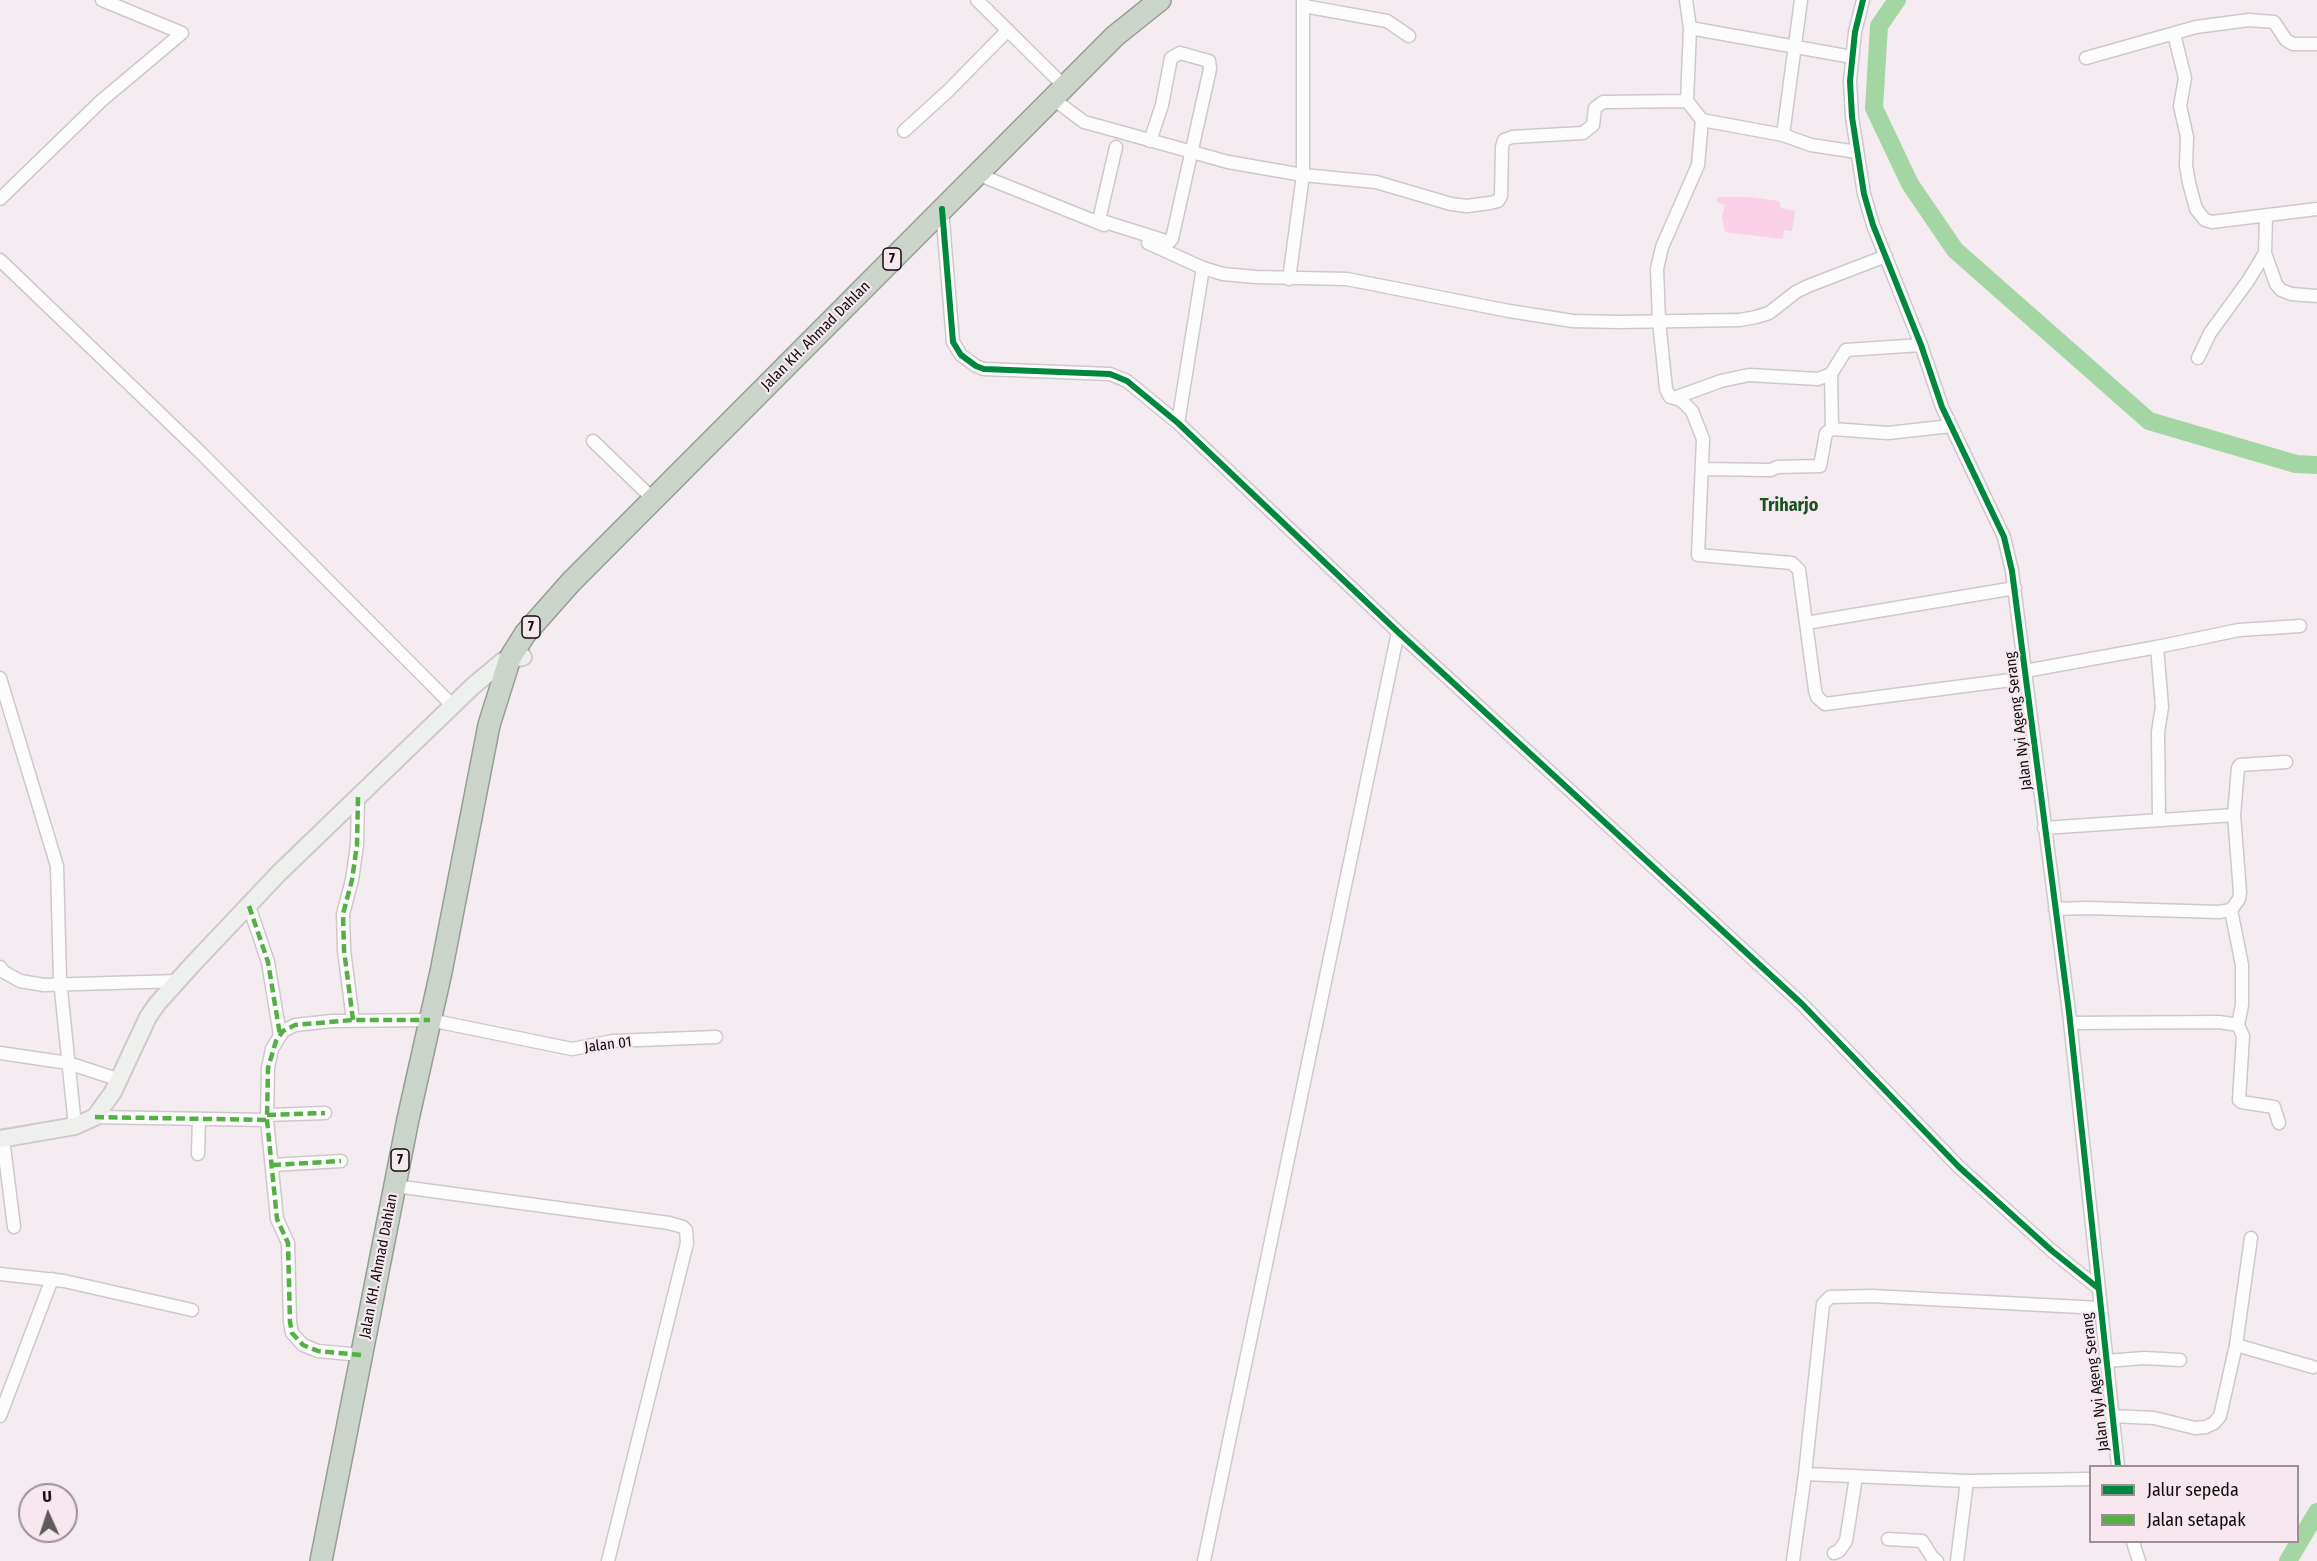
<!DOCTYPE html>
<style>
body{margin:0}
#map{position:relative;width:2317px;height:1561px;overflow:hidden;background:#f4ecf0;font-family:"Fira Sans Condensed",sans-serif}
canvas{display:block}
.legend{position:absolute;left:2089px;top:1465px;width:210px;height:78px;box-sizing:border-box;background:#f7e8f0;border:2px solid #9b9096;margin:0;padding:8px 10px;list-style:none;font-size:18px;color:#100c0e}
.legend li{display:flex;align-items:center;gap:12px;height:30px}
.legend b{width:30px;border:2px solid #9b9096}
.north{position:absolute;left:18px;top:1483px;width:60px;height:60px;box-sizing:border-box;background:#f7e8f0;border:2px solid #9b9096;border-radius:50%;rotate:357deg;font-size:16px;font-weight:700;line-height:24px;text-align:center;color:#100c0e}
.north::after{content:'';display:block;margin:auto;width:21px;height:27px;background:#605a5d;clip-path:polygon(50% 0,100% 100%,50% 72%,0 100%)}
</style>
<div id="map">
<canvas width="2317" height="1561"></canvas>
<ul class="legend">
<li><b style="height:8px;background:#00873e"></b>Jalur sepeda</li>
<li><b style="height:8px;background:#54b044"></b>Jalan setapak</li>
</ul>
<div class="north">U</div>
</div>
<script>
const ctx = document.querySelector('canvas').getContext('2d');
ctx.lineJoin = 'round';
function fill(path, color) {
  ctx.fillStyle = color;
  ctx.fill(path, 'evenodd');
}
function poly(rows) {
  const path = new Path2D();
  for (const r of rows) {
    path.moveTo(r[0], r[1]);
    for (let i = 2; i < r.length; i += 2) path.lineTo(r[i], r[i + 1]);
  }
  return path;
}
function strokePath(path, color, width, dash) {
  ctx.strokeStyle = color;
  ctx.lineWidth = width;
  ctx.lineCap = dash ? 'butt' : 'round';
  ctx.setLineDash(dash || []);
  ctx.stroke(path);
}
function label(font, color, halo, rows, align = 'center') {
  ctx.font = font + ' "Fira Sans Condensed",sans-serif';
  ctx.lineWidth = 4.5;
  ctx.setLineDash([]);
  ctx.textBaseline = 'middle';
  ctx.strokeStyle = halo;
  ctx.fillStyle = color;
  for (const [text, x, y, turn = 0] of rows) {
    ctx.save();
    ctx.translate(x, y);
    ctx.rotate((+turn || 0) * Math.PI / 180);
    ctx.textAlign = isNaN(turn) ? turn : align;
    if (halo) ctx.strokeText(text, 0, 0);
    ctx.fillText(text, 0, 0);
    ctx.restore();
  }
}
const green = poly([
 [1717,197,1747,197,1779,201,1781,208,1795,211,1792,231,1784,230,1783,239,1725,232,1722,217,1725,205,1717,202]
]);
const river = poly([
 [1897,0,1879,26,1874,108,1910,184,1955,250,2149,421,2296,464,2317,465],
 [2288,1561,2317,1512]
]);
const street = poly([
 [977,0,1064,86],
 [1686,0,1690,28],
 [1801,0,1783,135,1811,145,1857,152],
 [1863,0,1855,32,1850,81,1852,117,1864,194,1873,225,1921,345,1942,407,2004,537,2012,571,2069,1012,2118,1466],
 [1304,6,1387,21,1409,36],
 [2174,34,2185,78,2180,106,2187,137,2186,165,2189,183,2196,209,2205,220,2212,222,2317,209],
 [2086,58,2196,27,2249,20,2274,22,2286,40,2293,44,2317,44],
 [1052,98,1084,122,1099,126,1228,162,1303,175,1303,0],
 [1702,120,1698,165,1662,247,1657,269,1659,321,1666,389,1670,397,1674,398,1721,381,1749,375,1818,379,1831,374,1846,350,1921,345],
 [904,131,948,91,1008,30],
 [1783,135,1702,120,1687,101,1690,28,1852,57],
 [1116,147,1099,220,1169,242,1172,239,1210,69,1209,61,1180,53,1171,58,1162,105,1150,141],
 [977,174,1104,225],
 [0,199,101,101,182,33,102,0],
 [942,209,953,342,961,355,976,366,984,369,1110,374,1127,381,1178,423,1398,632,1802,1004,1959,1167,2051,1250,2098,1288],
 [2266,216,2265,253,2276,284,2281,290,2291,294,2317,296],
 [1148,243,1203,268,1178,423],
 [0,260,201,453,453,706],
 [1203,268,1223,274,1256,277,1347,279,1509,311,1573,321,1619,322,1740,320,1756,317,1769,313,1796,292,1808,286,1886,256],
 [1289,279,1303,175,1376,182,1451,204,1467,206,1490,203,1498,201,1501,196,1502,147,1504,140,1512,137,1583,133,1593,125,1595,108,1603,102,1687,101],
 [2198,358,2210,333,2248,281,2265,253],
 [1831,374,1832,429],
 [1674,398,1681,400,1692,411,1703,439,1698,555,1792,563,1799,570,1806,623,2015,588],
 [593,441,653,499],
 [1703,469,1771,470,1777,467,1820,466,1826,433,1832,429,1888,433,1951,426],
 [1806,623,1815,690,1817,697,1825,704,2026,678],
 [2157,647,2239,630,2300,626],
 [2025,671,2157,647,2162,707,2158,732,2159,819],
 [0,678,57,866,60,980,75,1126],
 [2234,815,2238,768,2240,765,2286,762],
 [2044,828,2234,815,2240,892,2239,899,2231,910,2219,912,2087,908,2055,909],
 [249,906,268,962,280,1035],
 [2231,910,2242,965,2242,1005,2238,1025],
 [0,967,4,972,20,981,44,985,178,981],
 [353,1020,344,950,343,914,352,880,357,845,358,797],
 [2070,1023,2219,1022,2238,1025,2243,1036,2239,1100,2241,1102,2274,1107,2279,1123],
 [0,1053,68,1063,120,1080],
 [267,1115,325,1113],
 [95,1117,267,1120],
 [3,1139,14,1227],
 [198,1154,199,1120],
 [272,1165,341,1161],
 [395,1186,669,1223,683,1227,686,1230,687,1243,608,1561],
 [0,1274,64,1281,192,1310],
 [2236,1345,2313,1367],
 [361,1355,318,1351,303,1345,292,1333,290,1322,288,1243,277,1219,267,1120,268,1068,272,1049,283,1031,295,1025,332,1021,430,1020,572,1049,613,1041,716,1037],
 [2106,1361,2144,1358,2180,1360],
 [0,1416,52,1279],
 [2112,1416,2154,1418,2195,1428,2206,1427,2214,1423,2220,1416,2236,1345,2251,1238],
 [1805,1474,1823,1304,1830,1297,1872,1296,2100,1308],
 [1888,1539,1922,1541,1932,1557,1937,1561],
 [2133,1542,2139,1561],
 [1834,1553,1839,1551,1846,1541,1856,1477],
 [1204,1561,1398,632],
 [1793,1561,1805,1474,1967,1481,2090,1479],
 [1957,1561,1967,1481]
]);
const secondary = poly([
 [0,1139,75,1126,95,1117,113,1092,148,1017,157,1004,192,965,279,873,473,686,503,661,523,657]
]);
const highway = poly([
 [321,1561,408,1119,441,972,489,725,510,658,525,634,571,582,1115,36,1160,0]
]);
const quiet = poly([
 [249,906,268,962,280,1035],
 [353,1020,344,950,343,914,352,880,357,845,358,797],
 [267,1115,325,1113],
 [95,1117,267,1120],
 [272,1165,341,1161],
 [361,1355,318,1351,303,1345,292,1333,290,1322,288,1243,277,1219,267,1120,268,1068,276,1041,283,1031,295,1025,353,1020,430,1020]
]);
const cycleway = poly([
 [1863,0,1855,32,1850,81,1852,117,1864,194,1873,225,1921,345,1942,407,2004,537,2012,571,2069,1012,2118,1466],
 [942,209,953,342,961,355,976,366,984,369,1110,374,1127,381,1178,423,1398,632,1802,1004,1959,1167,2051,1250,2098,1288]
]);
const shields = [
 [892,259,18],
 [531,627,18],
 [400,1160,18]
];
const shieldNames = [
 ["7",892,259],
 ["7",531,627],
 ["7",400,1160]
];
const streetNames = [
 ["Jalan KH. Ahmad Dahlan",816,336,-45],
 ["Jalan Nyi Ageng Serang",2019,721,-97],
 ["Jalan 01",608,1045,-7],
 ["Jalan KH. Ahmad Dahlan",379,1266,-79],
 ["Jalan Nyi Ageng Serang",2096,1382,-97]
];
const quarterNames = [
 ["Triharjo",1789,506]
];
fill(green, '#f9d0e6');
strokePath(river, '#a4d6a4', 18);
strokePath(street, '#cec8cb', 15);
strokePath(secondary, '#cec8cb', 20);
strokePath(highway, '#959d94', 24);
strokePath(street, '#fdfcfd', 12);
strokePath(secondary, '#eef0ed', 16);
strokePath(highway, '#cad4ca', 21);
strokePath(quiet, '#54b044', 4.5, [9, 4.5]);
strokePath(cycleway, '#00873e', 6);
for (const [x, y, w] of shields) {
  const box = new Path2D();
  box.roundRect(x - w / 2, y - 11, w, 22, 4.5);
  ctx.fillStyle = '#f7e8f0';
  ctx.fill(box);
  strokePath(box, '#100c0e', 1.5);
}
label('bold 14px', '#100c0e', null, shieldNames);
label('15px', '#100c0e', '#f7e8f0', streetNames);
label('bold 18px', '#1a5220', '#f7e8f0', quarterNames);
</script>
